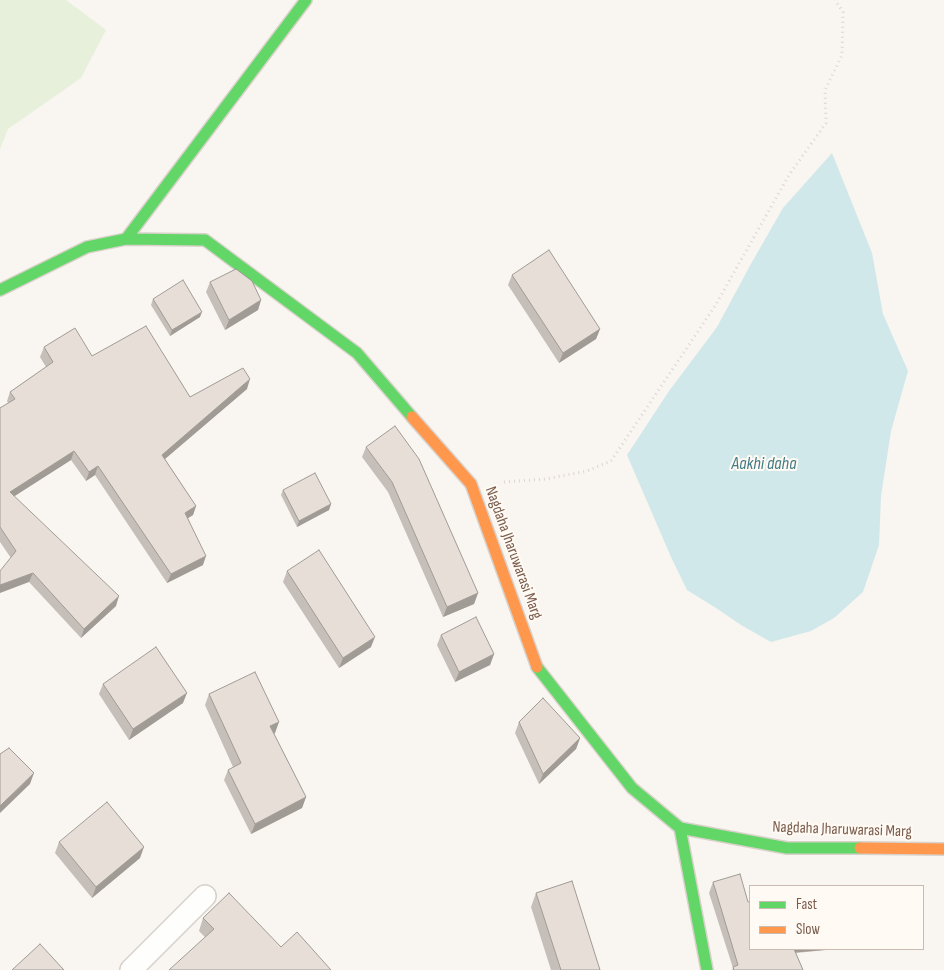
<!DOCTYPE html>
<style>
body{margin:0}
#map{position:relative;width:944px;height:970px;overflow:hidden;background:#f9f5f0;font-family:"Sofia Sans Condensed",sans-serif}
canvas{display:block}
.legend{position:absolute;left:749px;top:885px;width:175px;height:65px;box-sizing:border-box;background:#fffaf3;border:1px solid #cabbb1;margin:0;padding:6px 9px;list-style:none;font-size:15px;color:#7a5c4d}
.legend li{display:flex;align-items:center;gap:10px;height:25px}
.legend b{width:25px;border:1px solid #cabbb1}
</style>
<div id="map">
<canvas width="944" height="970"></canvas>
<ul class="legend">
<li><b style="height:6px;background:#63d668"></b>Fast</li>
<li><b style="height:6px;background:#ff974d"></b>Slow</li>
</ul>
</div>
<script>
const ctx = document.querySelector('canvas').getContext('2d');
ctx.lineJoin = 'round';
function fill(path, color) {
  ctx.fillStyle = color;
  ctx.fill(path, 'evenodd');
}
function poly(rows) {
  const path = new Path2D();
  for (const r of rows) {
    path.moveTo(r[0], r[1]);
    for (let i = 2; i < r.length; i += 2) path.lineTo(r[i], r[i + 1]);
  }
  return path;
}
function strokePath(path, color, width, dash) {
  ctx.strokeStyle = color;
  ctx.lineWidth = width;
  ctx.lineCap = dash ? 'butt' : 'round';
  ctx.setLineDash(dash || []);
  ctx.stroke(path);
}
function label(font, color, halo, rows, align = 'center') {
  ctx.font = font + ' "Sofia Sans Condensed",sans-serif';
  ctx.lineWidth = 4;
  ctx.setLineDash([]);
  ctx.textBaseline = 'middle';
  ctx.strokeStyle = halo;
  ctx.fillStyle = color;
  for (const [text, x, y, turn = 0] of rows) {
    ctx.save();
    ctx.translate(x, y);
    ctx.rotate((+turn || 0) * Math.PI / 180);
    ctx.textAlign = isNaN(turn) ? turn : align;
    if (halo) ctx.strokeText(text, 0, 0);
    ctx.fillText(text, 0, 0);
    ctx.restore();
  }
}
const green = poly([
 [0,0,66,0,106,30,81,78,8,129,0,149]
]);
const water = poly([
 [832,153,872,253,883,314,908,371,891,431,881,496,879,545,863,592,834,618,811,631,771,642,741,625,716,608,687,590,671,557,627,455,669,391,717,327,752,262,783,208]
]);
const path = poly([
 [504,482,546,479,587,471,611,461,715,306,789,175,826,123,825,90,842,55,843,12,835,0]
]);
const lane = poly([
 [131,970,205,896]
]);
const fast = poly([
 [126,239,306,0],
 [0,290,87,247,126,239,205,240,357,353,412,417],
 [537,667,632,788,680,828,787,848,860,848],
 [680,828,707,970]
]);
const slow = poly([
 [412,417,471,484,537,667],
 [860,848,944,849]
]);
const wall = poly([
 [512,275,600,329,596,339,559,363,508,285],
 [210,282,261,300,258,310,225,330,206,292],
 [153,299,200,317,170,336,151,305],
 [44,347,92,356,190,397,247,389,165,459,196,506,193,515,188,518,203,565,167,583,95,475,86,481,71,460,14,496,116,606,81,638,29,582,11,558,0,542,0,408,8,403,7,401,10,392,46,367,40,357],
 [366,447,478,593,474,604,443,617,388,492,362,457],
 [283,490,331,504,329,510,297,527,281,495],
 [287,571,371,647,339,668,283,582],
 [441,635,494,654,490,665,455,682,437,645],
 [103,684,183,703,129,740,99,694],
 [209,694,275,733,274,734,306,797,302,808,251,834,224,780,228,770,233,767,205,705],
 [519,722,580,738,576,749,539,784,515,733],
 [59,842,140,858,92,898,55,853],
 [713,882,748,902,836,949,796,953,803,970,732,970,733,968,709,893],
 [536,893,600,970,551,970,531,907],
 [203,918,281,947,205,937,199,931]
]);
const shadedWall = poly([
 [261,300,258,310,225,330,229,320],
 [202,312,200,317,170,336,172,330],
 [600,329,596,339,559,363,563,353],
 [250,379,247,389,159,464,162,455],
 [74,451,71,460,7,501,10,492],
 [98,466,95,475,86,481,89,472],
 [331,504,329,510,297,527,299,521],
 [196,506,193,515,182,522,185,513],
 [206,556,203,565,167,583,171,574],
 [33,573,29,582,0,593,0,585],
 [478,593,474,604,443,617,447,607],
 [119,596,116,606,81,638,84,629],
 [375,637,371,647,339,668,343,658],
 [494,654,490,665,455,682,459,672],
 [187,693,183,703,129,740,133,729],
 [279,722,275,733,266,737,270,726],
 [580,738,576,749,539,784,543,774],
 [34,773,30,784,0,813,0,806],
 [306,797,302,808,251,834,255,824],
 [144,847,140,858,92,898,96,887],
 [790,949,836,949,789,953]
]);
const building = poly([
 [549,250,600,329,563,353,512,275,549,250],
 [236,269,252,281,261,300,229,320,210,282,236,269],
 [183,280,202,312,172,330,153,299,183,280],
 [146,326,190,397,243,368,250,379,162,455,196,506,185,513,206,556,171,574,98,466,89,472,74,451,10,492,119,596,84,629,33,573,0,585,0,571,16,551,0,527,0,408,15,399,10,392,53,362,44,347,75,328,92,356,146,326],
 [395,426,419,459,478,593,447,607,392,482,366,447,395,426],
 [315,473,331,504,299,521,283,490,315,473],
 [319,550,375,637,343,658,287,571,319,550],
 [476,617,494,654,459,672,441,635,476,617],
 [156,647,187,693,133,729,103,684,156,647],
 [255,672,279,722,270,726,306,797,255,824,228,770,241,763,209,694,255,672],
 [543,698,580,738,543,774,519,722,543,698],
 [9,748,34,773,0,806,0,754,9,748],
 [107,802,144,847,96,887,59,842,107,802],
 [740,874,748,902,750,902,750,949,794,949,803,970,734,970,733,967,738,965,713,882,740,874],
 [572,881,600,970,561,970,536,893,572,881],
 [229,893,281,947,297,932,331,970,169,970,214,929,203,918,229,893],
 [40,944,64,970,12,970,40,944]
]);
const streetNames = [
 ["Nagdaha Jharuwarasi Marg",513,553,70],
 ["Nagdaha Jharuwarasi Marg",842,830,2]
];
const waterNames = [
 ["Aakhi daha",764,464]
];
fill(green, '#e7f0db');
fill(water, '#d0e8ea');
strokePath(lane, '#d7d1cb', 24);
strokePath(fast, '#d9d2cb', 14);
strokePath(slow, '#d9d2cb', 14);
strokePath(path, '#dcd5d0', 3, [1, 4]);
strokePath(lane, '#fefefd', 21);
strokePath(fast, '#63d668', 11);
strokePath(slow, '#ff974d', 11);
fill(wall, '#c6bfb9');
fill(shadedWall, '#a19b96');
fill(building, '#e6ded7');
strokePath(building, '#a19b96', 1);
label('16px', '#7a5c4d', '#fffaf3', streetNames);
label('italic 18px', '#437c86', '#fffaf3', waterNames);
</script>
